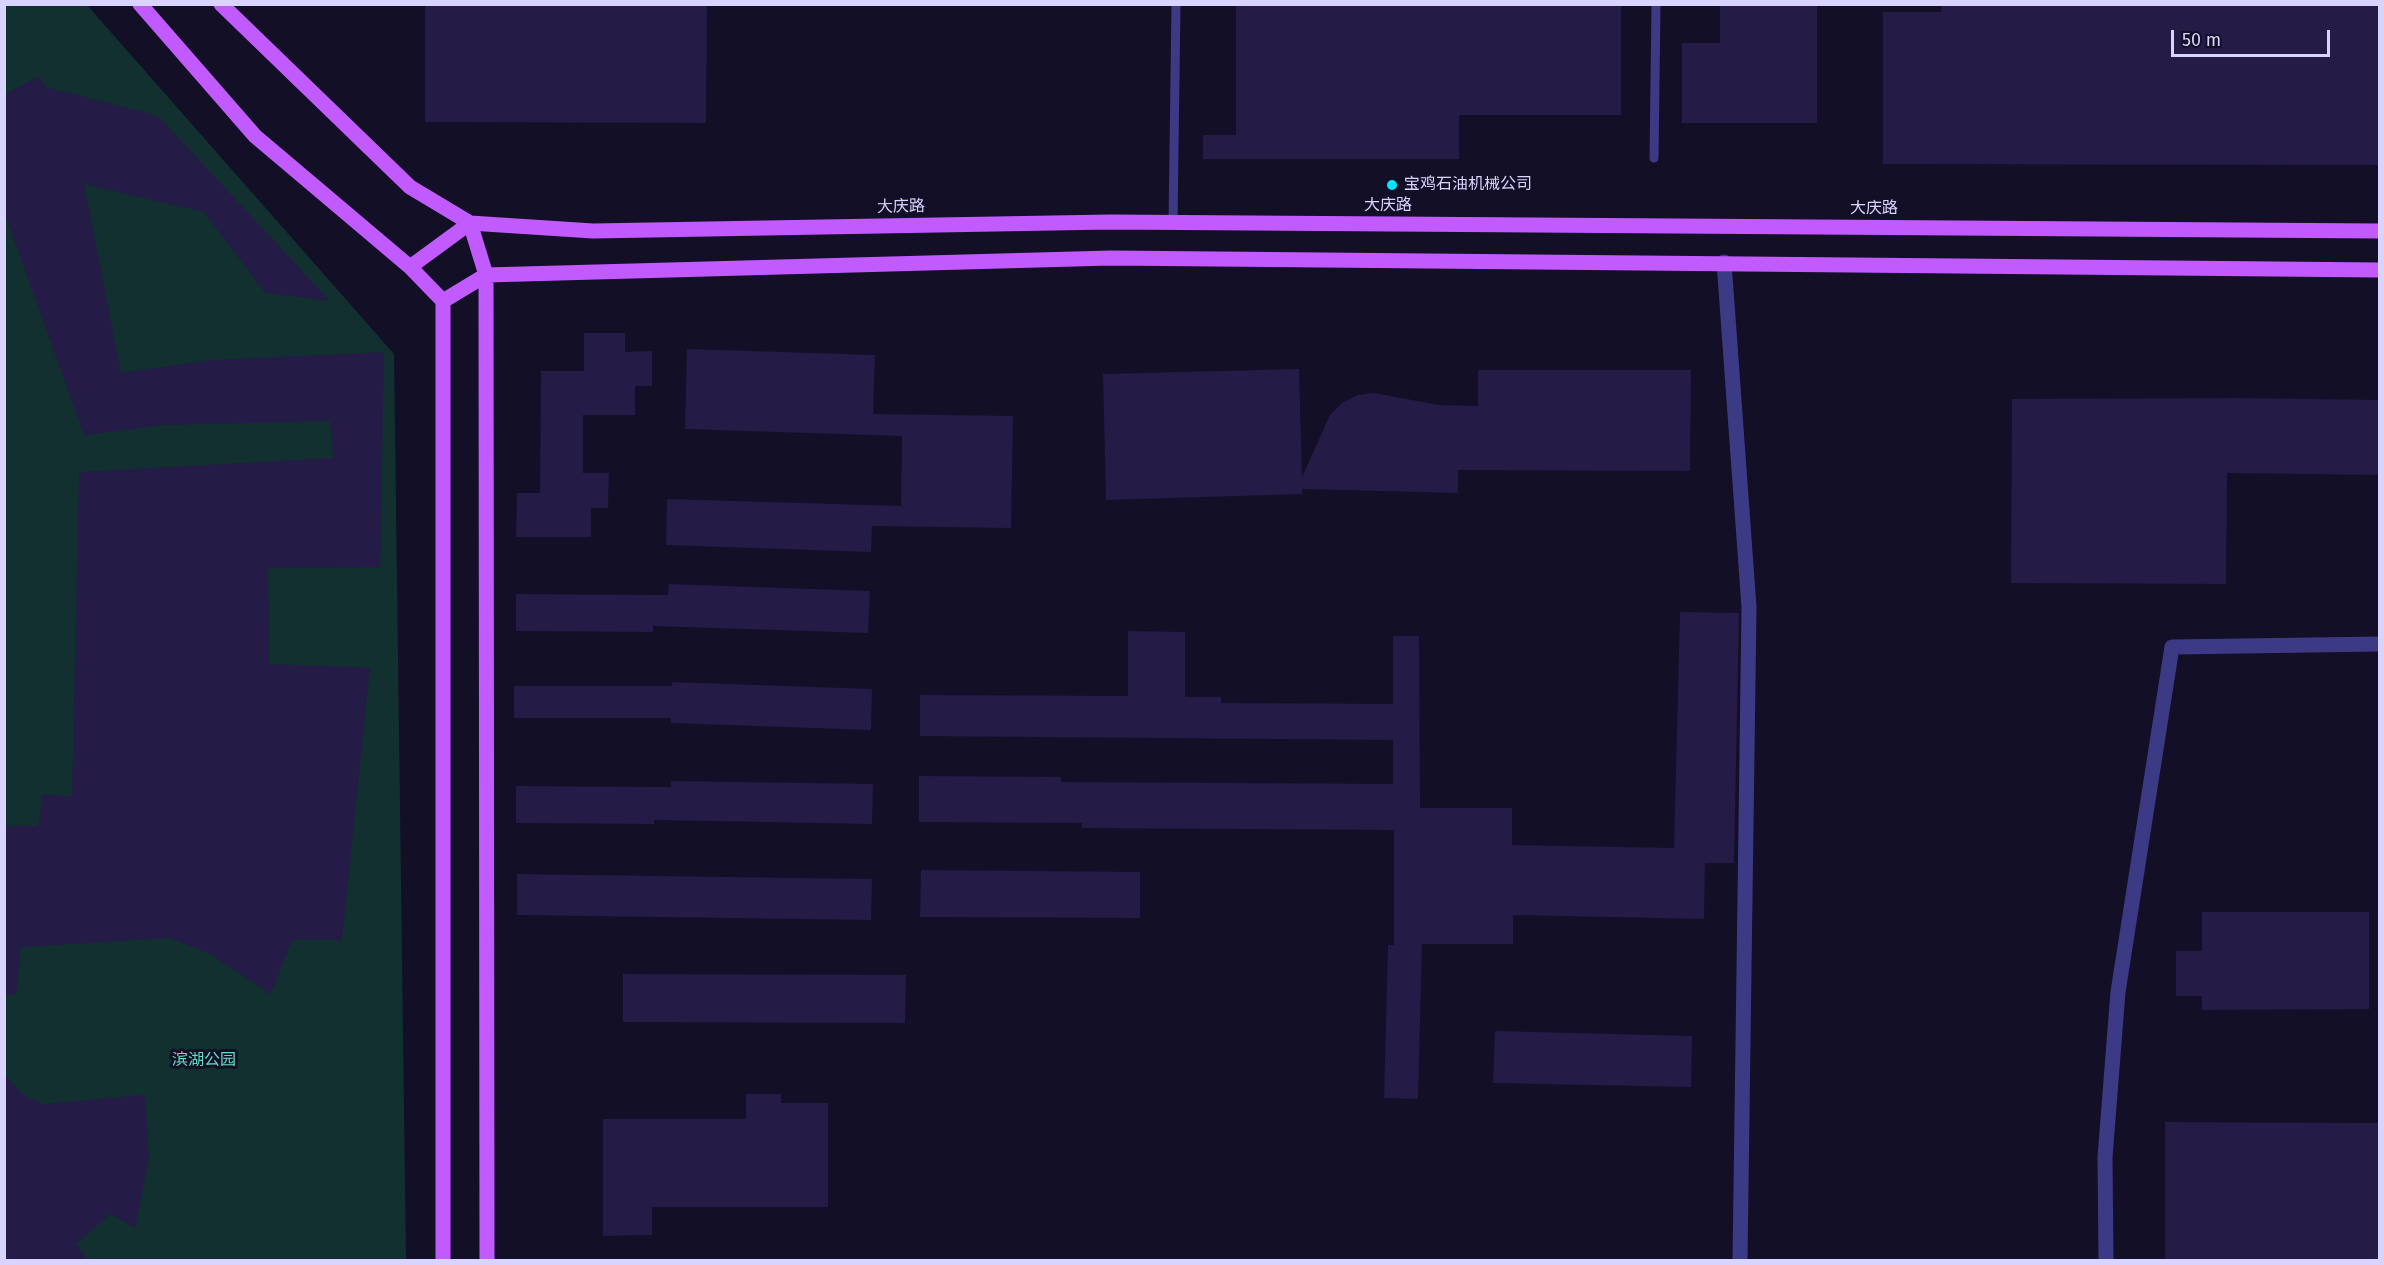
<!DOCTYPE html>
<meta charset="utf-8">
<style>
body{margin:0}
#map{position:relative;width:2384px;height:1265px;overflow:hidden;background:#130f26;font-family:"Fira Sans",sans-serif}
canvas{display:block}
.frame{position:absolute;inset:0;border:6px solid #d9d4ff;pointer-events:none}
.scale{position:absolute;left:2171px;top:30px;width:159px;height:27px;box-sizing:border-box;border:3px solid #d9d4ff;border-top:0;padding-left:8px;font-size:18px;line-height:21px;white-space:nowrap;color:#d9d4ff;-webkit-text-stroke:4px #130f26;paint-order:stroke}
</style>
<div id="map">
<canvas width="2384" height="1265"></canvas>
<div class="frame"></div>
<div class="scale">50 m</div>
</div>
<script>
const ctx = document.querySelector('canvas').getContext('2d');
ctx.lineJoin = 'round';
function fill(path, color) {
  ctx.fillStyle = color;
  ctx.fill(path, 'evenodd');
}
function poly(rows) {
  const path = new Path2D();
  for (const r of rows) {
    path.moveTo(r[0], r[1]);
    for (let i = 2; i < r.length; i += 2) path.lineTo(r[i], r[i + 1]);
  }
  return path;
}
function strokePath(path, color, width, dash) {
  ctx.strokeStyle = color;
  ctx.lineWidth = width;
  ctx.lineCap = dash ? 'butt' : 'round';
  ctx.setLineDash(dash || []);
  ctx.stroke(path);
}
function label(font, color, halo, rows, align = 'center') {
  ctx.font = font + ' "Fira Sans","Noto Sans SC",sans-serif';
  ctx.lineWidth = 6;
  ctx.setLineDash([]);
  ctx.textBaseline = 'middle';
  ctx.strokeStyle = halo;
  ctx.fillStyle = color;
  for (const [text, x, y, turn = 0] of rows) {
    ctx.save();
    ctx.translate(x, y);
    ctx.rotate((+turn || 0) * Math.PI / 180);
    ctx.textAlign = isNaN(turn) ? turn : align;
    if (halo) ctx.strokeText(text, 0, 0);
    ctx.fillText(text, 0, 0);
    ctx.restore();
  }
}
const green = poly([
 [5,5,87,5,394,354,406,1260,5,1260]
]);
const building = poly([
 [425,4,707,4,706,123,425,122],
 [1236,4,1621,4,1621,115,1459,115,1459,159,1203,159,1203,135,1236,135],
 [1720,4,1817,4,1817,123,1682,123,1682,43,1720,43],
 [1941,4,2379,4,2379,165,1883,164,1883,12,1941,12],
 [38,76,46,87,158,116,330,301,265,293,204,212,84,184,121,373,212,360,384,352,380,567,268,568,269,664,370,668,342,940,292,940,271,994,210,954,169,938,21,947,16,995,4,994,4,826,38,826,42,795,72,796,79,472,333,458,330,421,164,425,84,435,4,212,4,95],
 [584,333,625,333,625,352,652,351,652,386,635,386,635,415,583,415,583,473,609,473,608,508,591,508,591,537,516,537,517,493,540,493,541,371,584,371],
 [687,349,875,355,873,414,1013,416,1011,528,872,526,871,552,666,545,667,499,901,506,902,436,685,429],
 [1299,369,1302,477,1330,415,1342,403,1358,395,1374,393,1439,405,1478,406,1478,370,1691,370,1690,471,1458,470,1458,493,1302,489,1302,494,1106,500,1103,374],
 [2239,398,2379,400,2379,475,2227,473,2226,584,2011,583,2012,399],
 [669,584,870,591,868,633,653,626,653,632,516,631,516,594,668,595],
 [1680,612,1739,613,1734,863,1705,863,1704,919,1513,915,1513,944,1422,944,1418,1099,1384,1098,1388,945,1394,945,1394,830,1082,828,1082,823,919,822,919,776,1061,777,1061,782,1393,784,1393,740,920,736,920,695,1128,696,1128,631,1185,632,1185,697,1221,697,1221,703,1393,704,1393,636,1419,636,1420,808,1512,808,1512,845,1674,848],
 [672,682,872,689,871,730,671,723,671,718,514,718,514,686,672,686],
 [671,781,873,784,872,824,654,820,654,824,516,823,516,786,671,787],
 [921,870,1140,872,1140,918,920,917],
 [517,874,872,879,871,920,517,915],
 [2202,912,2369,912,2369,1009,2202,1010,2202,996,2176,996,2176,951,2202,951],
 [623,974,906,975,905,1023,623,1022],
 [1495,1031,1692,1036,1691,1087,1493,1083],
 [4,1074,22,1094,43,1104,145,1095,149,1159,135,1228,110,1214,76,1244,88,1260,4,1260],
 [746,1094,781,1094,781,1103,828,1103,828,1207,652,1207,652,1235,603,1236,603,1119,746,1119],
 [2165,1122,2379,1123,2379,1260,2165,1260]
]);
const lane = poly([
 [1654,158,1656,4],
 [1173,222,1176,4]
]);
const street = poly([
 [1724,262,1749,607,1740,1260],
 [2106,1260,2105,1157,2118,992,2172,647,2380,644]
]);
const primary = poly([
 [140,4,255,136,410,267,443,301,443,1260],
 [221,4,410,187,470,223,486,275,487,1260],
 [410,267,470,223,593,231,1110,222,2380,231],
 [443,301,486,275,1111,258,2380,270]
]);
const markers = [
 [1392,185,6,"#00e5ff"]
];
const poiNames = [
 ["宝鸡石油机械公司",1404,185]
];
const streetNames = [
 ["大庆路",1388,206],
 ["大庆路",901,207,-1],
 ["大庆路",1874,209]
];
const parkNames = [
 ["滨湖公园",204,1061]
];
fill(green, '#12302f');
fill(building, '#241b47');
strokePath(lane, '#3d3a85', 9);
strokePath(street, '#3d3a85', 15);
strokePath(primary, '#c25bff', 15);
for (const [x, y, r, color] of markers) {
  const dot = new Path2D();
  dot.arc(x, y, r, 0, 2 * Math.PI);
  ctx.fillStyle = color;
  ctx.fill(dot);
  strokePath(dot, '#130f26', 2);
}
label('16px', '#d9d4ff', '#130f26', poiNames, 'left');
label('16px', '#d9d4ff', '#130f26', streetNames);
label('16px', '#5fe0c0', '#130f26', parkNames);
</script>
